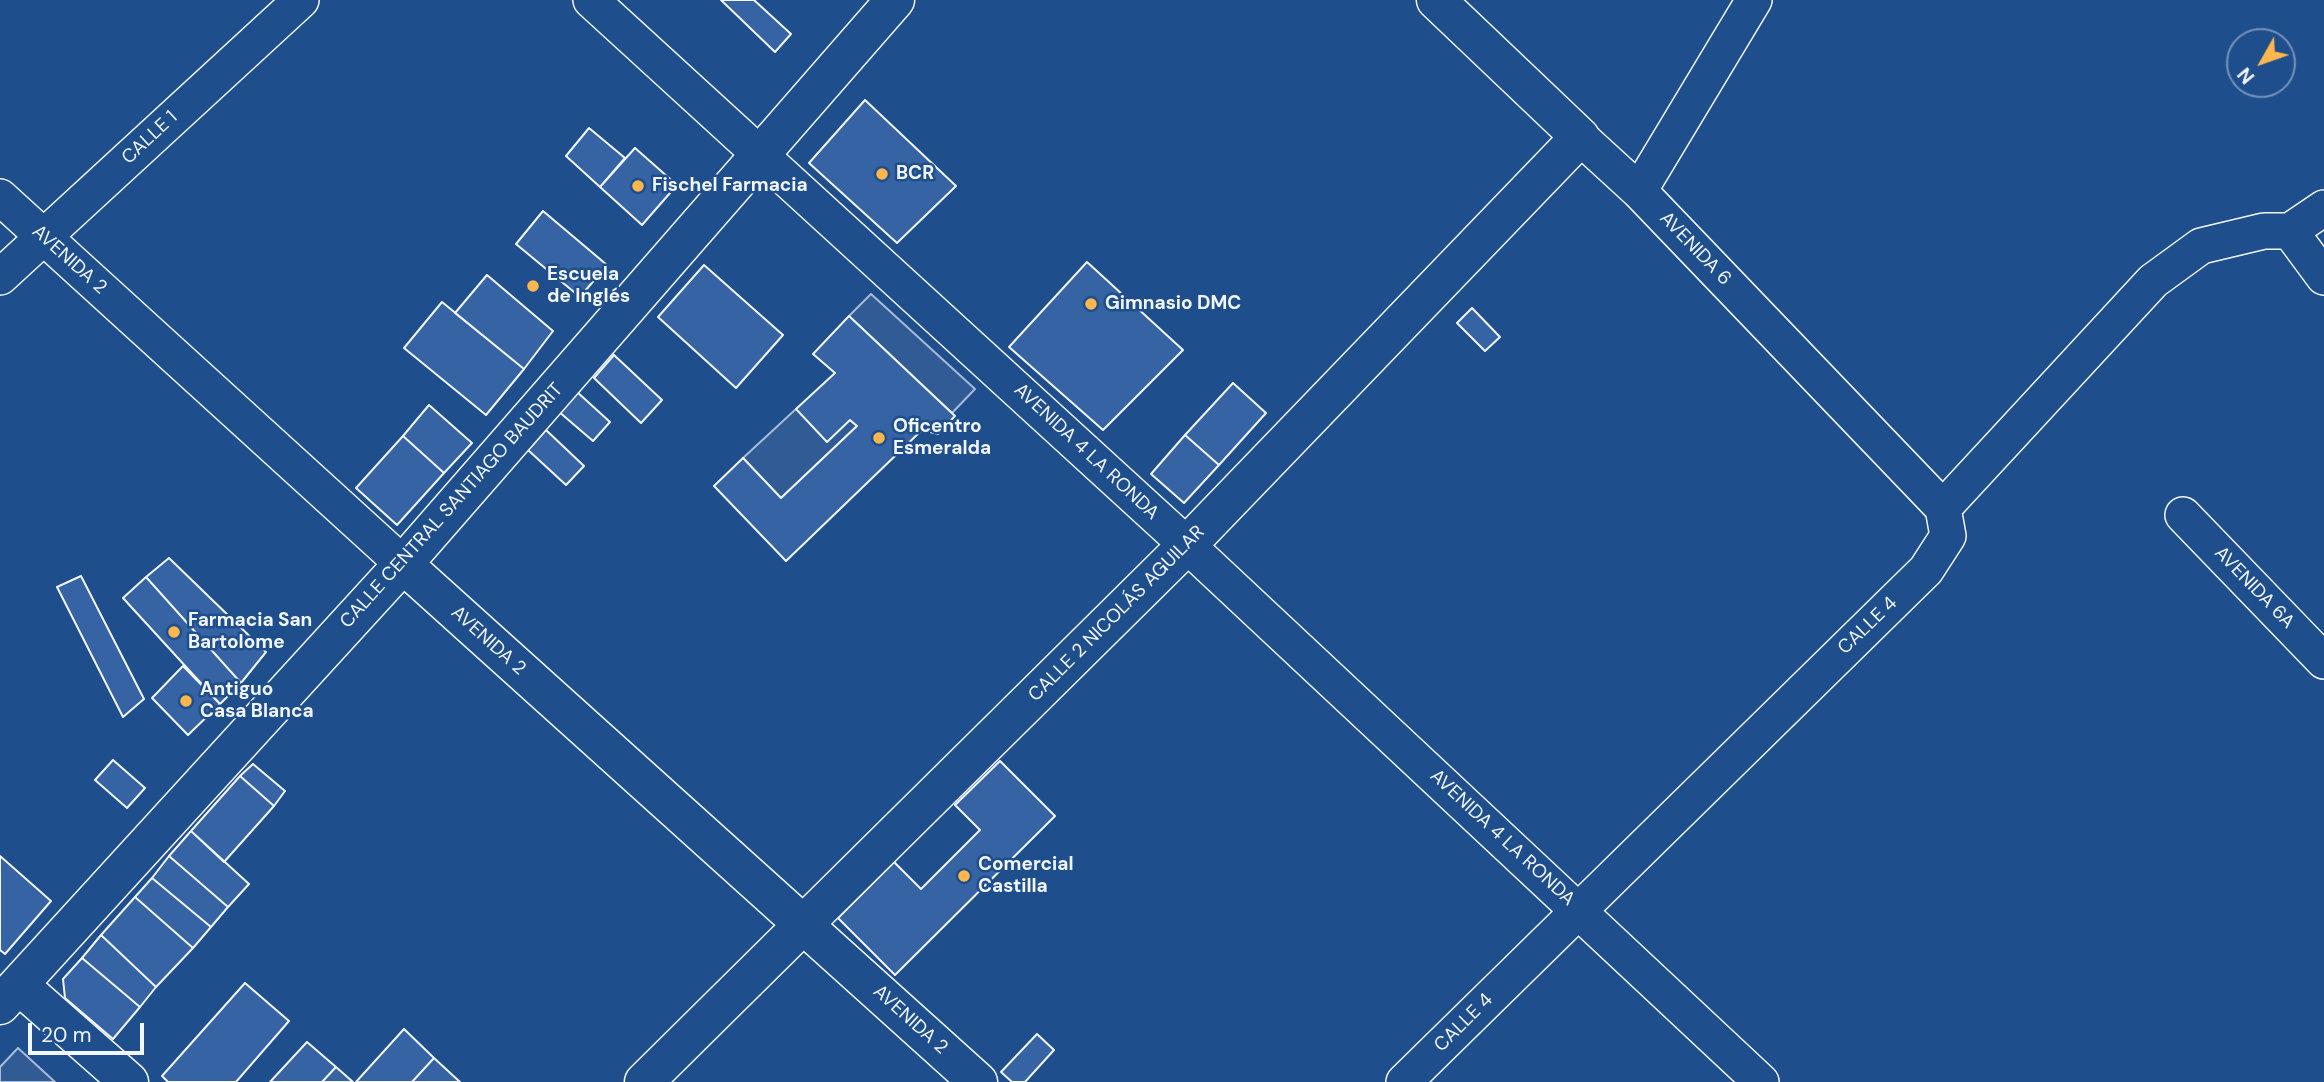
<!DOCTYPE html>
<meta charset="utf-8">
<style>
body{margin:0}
#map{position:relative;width:2324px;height:1082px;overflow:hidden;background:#1f4e8c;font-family:"DM Sans",sans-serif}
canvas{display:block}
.north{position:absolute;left:2226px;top:28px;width:70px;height:70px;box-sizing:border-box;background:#1f4e8c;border:2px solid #7391ba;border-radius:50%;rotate:230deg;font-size:19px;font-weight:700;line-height:28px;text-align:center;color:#f2f6ff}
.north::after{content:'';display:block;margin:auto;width:24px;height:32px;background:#ffb74d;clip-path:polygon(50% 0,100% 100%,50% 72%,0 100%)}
.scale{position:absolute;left:28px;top:1023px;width:116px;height:32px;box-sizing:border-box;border:4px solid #f2f6ff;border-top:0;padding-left:9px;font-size:21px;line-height:24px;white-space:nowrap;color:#f2f6ff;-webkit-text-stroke:5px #1f4e8c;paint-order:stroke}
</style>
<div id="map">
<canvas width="2324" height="1082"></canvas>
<div class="north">N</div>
<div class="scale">20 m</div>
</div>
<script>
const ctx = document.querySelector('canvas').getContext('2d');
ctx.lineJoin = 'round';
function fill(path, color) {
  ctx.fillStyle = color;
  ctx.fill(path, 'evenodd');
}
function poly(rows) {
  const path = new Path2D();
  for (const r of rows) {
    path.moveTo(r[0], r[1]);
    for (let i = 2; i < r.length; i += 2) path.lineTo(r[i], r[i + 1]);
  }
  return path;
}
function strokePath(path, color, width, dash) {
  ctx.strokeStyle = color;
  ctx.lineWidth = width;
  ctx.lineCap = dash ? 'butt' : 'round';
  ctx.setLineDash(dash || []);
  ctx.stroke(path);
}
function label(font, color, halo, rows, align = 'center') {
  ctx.font = font + ' "DM Sans",sans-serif';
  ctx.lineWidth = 5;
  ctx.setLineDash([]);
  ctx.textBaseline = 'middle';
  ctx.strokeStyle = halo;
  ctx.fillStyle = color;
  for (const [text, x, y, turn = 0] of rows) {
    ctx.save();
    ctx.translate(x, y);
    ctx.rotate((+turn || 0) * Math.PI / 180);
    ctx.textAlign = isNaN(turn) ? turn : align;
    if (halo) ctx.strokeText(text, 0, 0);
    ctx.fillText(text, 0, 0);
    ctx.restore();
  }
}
const built = poly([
 [871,294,975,389,952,413,849,316,871,294],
 [796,409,850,420,857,426,781,498,743,458,796,409],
 [18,1048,55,1082,0,1082,0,1067,18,1048]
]);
const building = poly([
 [721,0,754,0,791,34,775,52,721,0],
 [865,100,956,186,897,243,809,163,865,100],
 [589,128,625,158,600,187,566,156,589,128],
 [635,148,677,185,642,225,600,187,635,148],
 [543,211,607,265,580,297,516,244,543,211],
 [1087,262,1183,350,1103,430,1009,347,1087,262],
 [704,265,783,335,736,388,658,317,704,265],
 [487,275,553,331,524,369,455,313,487,275],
 [442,302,524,369,486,415,404,348,442,302],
 [1472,308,1500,337,1485,351,1457,323,1472,308],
 [849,316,955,416,938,434,922,430,786,561,714,486,743,458,781,498,857,426,850,420,827,442,796,409,835,373,813,354,849,316],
 [614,355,662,400,641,423,594,378,614,355],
 [1233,383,1266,413,1219,465,1185,435,1233,383],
 [576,391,610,422,593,441,558,411,576,391],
 [429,405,472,443,444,473,403,436,429,405],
 [546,430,584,466,566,485,528,450,546,430],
 [1185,435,1219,465,1184,503,1151,474,1185,435],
 [403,436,444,473,397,525,356,488,403,436],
 [169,558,266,652,241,683,146,577,169,558],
 [81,576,144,699,123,717,57,587,81,576],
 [146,577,241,683,220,704,123,598,146,577],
 [183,666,220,704,188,735,152,698,183,666],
 [113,760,145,788,127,808,95,780,113,760],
 [1000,761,1055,816,895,975,838,918,894,862,921,889,980,830,955,805,1000,761],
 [253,764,285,791,274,806,240,776,253,764],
 [240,776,274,806,224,862,191,831,240,776],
 [191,831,249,884,228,907,169,856,191,831],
 [0,856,51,901,5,954,0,950,0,856],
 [169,856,228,907,211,927,152,878,169,856],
 [152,878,211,927,193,948,135,897,152,878],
 [135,897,193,948,156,987,101,935,135,897],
 [101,935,156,987,140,1007,82,958,101,935],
 [82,958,140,1007,113,1039,65,998,63,979,82,958],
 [245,983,289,1021,236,1082,168,1082,162,1076,245,983],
 [404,1029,434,1058,412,1082,356,1082,404,1029],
 [1037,1034,1054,1050,1025,1082,1012,1082,1001,1072,1037,1034],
 [307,1042,336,1067,322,1082,270,1082,307,1042],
 [434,1058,460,1082,412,1082,434,1058],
 [336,1067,353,1082,322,1082,336,1067]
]);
const street = poly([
 [591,0,1187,545,1761,1082],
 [1580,137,1639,191,1943,508],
 [1639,191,1754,0],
 [0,197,403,564],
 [2290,231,2324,277],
 [0,277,301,0],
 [1943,508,2153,281,2201,246,2264,231,2290,231,2324,208],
 [2183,515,2324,661],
 [1404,1082,1926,570,1948,536,1943,508]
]);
const secondary = poly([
 [403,564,978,1082],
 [19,985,129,1082],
 [0,1005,403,564,895,0],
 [644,1082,1187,545,1580,137,1436,0]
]);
const markers = [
 [882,174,7,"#ffb74d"],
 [638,186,7,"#ffb74d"],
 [533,286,7,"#ffb74d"],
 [1091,304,7,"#ffb74d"],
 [879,438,7,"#ffb74d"],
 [174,632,7,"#ffb74d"],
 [186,701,7,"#ffb74d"],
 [964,876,7,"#ffb74d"]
];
const streetNames = [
 ["CALLE 1",150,138,-43],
 ["AVENIDA 6",1695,249,46],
 ["AVENIDA 2",69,260,42],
 ["AVENIDA 4 LA RONDA",1086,452,43],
 ["CALLE CENTRAL SANTIAGO BAUDRIT",452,506,-48],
 ["AVENIDA 6A",2254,588,46],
 ["CALLE 2 NICOLÁS AGUILAR",1117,614,-45],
 ["CALLE 4",1868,626,-44],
 ["AVENIDA 2",488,641,42],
 ["AVENIDA 4 LA RONDA",1502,838,43],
 ["AVENIDA 2",910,1020,42],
 ["CALLE 4",1464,1023,-45]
];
const poiNames = [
 ["BCR",896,174],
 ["Fischel Farmacia",652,186],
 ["Escuela",547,275],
 ["de Inglés",547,297],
 ["Gimnasio DMC",1105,304],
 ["Oficentro",893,427],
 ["Esmeralda",893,449],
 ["Farmacia San",188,621],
 ["Bartolome",188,643],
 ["Antiguo",200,690],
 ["Casa Blanca",200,712],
 ["Comercial",978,865],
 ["Castilla",978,887]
];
fill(built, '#305b95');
strokePath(built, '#a8bbd7', 2);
fill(building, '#3563a3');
strokePath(building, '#f2f6ff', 2);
strokePath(street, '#f2f6ff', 38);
strokePath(secondary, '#f2f6ff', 41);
strokePath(street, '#1f4e8c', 35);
strokePath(secondary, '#1f4e8c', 38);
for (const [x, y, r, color] of markers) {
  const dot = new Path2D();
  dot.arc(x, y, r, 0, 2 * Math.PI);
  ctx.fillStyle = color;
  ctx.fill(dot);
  strokePath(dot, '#1f4e8c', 2.5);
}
label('19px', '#f2f6ff', '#1f4e8c', streetNames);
label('bold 19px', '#f2f6ff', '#1f4e8c', poiNames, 'left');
</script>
